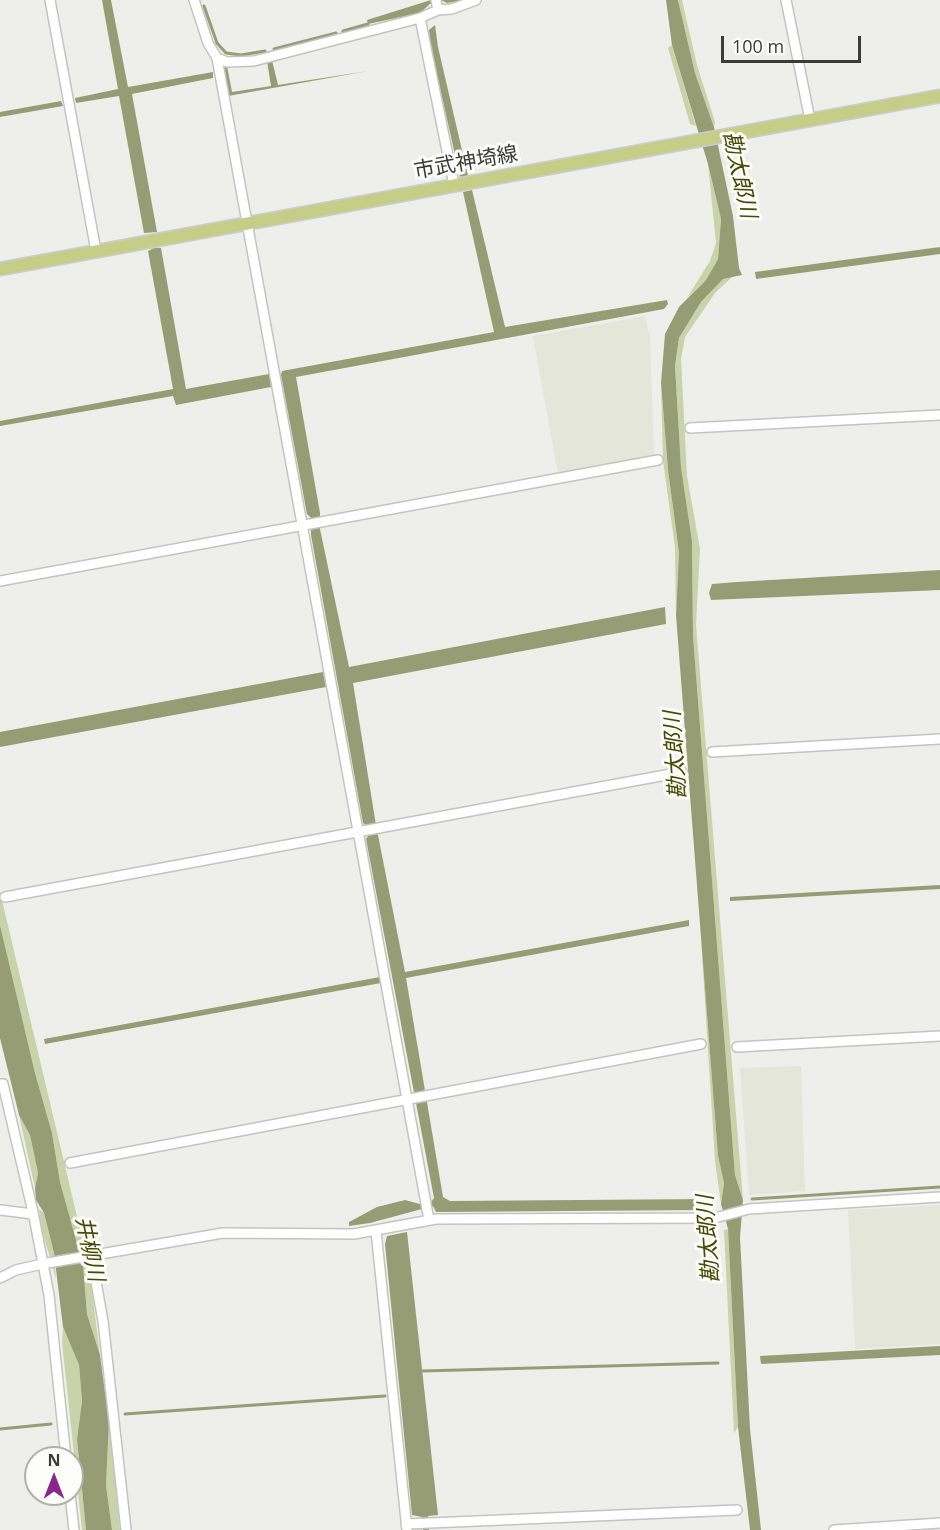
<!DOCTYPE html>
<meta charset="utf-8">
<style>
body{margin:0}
#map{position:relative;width:940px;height:1530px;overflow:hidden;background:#eeefeb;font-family:"Open Sans",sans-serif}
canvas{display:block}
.north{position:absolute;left:24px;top:1446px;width:60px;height:60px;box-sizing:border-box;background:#fcfdf8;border:2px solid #afb0ac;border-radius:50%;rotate:0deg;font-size:16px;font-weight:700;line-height:24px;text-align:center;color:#3b3c3a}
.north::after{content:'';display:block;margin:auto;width:21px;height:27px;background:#8a268e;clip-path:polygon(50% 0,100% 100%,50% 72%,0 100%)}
.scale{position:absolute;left:721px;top:36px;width:140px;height:27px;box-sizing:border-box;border:3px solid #3b3c3a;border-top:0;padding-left:8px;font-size:18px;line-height:21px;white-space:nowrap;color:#3b3c3a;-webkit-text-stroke:4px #fcfdf8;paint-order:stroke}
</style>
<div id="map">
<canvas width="940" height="1530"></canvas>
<div class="north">N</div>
<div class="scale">100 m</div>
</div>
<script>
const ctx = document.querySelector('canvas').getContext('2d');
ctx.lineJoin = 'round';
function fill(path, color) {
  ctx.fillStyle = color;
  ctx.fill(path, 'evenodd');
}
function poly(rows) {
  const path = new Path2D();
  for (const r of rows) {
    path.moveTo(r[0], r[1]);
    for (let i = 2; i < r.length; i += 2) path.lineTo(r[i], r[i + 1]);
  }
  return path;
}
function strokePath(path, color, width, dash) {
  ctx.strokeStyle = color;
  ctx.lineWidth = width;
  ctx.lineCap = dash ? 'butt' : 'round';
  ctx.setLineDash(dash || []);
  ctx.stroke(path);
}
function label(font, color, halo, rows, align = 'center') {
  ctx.font = font + ' "Open Sans","Noto Sans JP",sans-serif';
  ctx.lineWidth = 6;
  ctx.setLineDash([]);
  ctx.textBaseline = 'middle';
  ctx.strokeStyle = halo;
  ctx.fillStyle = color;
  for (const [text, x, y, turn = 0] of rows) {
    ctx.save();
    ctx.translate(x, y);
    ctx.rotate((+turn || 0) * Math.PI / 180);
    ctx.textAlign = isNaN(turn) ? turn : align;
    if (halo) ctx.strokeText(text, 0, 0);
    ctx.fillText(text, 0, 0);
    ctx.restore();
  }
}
const built = poly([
 [645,316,650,337,654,457,558,474,533,336],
 [801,1066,805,1191,749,1195,740,1068],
 [940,1205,940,1344,855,1349,848,1210]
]);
const green = poly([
 [678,0,682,0,697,65,715,122,714,127,695,73],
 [672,45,696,126,690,124,668,48],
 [708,164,721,219,718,259,706,280,687,298,710,261,716,243],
 [733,276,715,293,685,337,681,359,687,476,700,549,696,625,743,1200,735,1175,693,636,692,541,681,467,675,366,679,338,701,302,723,279],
 [661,383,668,470,679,553,676,615,675,547,663,461],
 [0,892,89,1267,100,1355,87,1314,83,1265,60,1182,52,1133,35,1073,0,925],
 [700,922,718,1156,724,1183,721,1204,715,1161],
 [19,1115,30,1135,38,1173,35,1188],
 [39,1209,44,1213,54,1253,56,1279,42,1230],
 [728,1229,738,1427,734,1433,724,1230],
 [63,1327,79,1365,82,1401,77,1439,86,1530,82,1530,62,1342],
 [109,1422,120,1530,112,1530,106,1485]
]);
const water = poly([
 [102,0,111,0,128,87,213,72,213,78,132,94,157,232,144,233,119,96,76,103,75,98,118,89],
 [431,0,465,0,447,3,441,0,431,3,420,13,368,24,367,20],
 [666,0,678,0,695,73,714,127,733,216,739,268,742,275,723,279,701,302,679,338,675,366,681,467,692,541,693,636,735,1175,743,1200,740,1237,750,1429,761,1530,750,1530,738,1427,728,1229,721,1204,724,1183,718,1156,676,615,679,553,668,470,661,383,665,334,679,307,706,280,718,259,721,219,708,164,672,45],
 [435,25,438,47,468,176,460,177,431,48,429,30],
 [272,60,278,85,368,71,228,96,223,66,227,66,232,92,271,86,267,61],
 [61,101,63,106,0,117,0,112],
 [472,190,505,327,667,300,668,304,664,309,296,377,320,513,320,529,349,667,665,607,666,624,353,683,376,825,405,972,689,920,689,926,406,978,443,1197,450,1201,707,1199,706,1210,436,1212,433,1206,370,1223,349,1226,349,1222,377,1207,405,1200,420,1204,431,1202,434,1198,366,839,368,836,367,826,363,823,311,535,311,518,307,514,281,375,282,371,494,332,463,192],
 [940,247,940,254,756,279,755,272],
 [154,248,161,248,186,389,269,374,271,387,176,405,173,396,0,426,0,421,173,389,148,251],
 [940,570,940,590,711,600,709,593,712,584,737,582],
 [323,672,326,687,0,747,0,732],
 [940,885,940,889,730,901,730,897],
 [0,925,35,1073,52,1133,60,1182,83,1265,87,1314,100,1355,109,1422,106,1485,112,1530,86,1530,77,1439,82,1401,79,1365,63,1327,54,1253,44,1213,36,1200,35,1188,38,1173,30,1135,19,1115,0,1038],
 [380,977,381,983,45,1044,44,1039],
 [407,1232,438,1515,428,1516,429,1530,423,1530,422,1517,412,1515,385,1244,387,1236],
 [940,1346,940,1355,761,1364,760,1356]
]);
const stream = poly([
 [204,6,217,43,226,53,241,55,265,51],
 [343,31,368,24],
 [274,49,336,33],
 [752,1199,940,1187],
 [422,1371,718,1363],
 [125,1414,385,1396],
 [0,1429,51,1424]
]);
const minor = poly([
 [50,0,96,251],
 [194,0,208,43,217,58,429,1220],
 [436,0,438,10,420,18,454,185],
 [786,0,810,120],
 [438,10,452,9,476,0],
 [217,58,227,62,254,61,420,18],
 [690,428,940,415],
 [0,581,658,460],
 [712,752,940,739],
 [5,897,682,772],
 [737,1047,940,1036],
 [0,1084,3,1084,33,1212,49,1295,66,1458],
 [70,1163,701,1044],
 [0,1210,33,1214],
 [376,1231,407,1530],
 [91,1254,103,1321,126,1530],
 [0,1278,16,1270,42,1264,223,1233,354,1234,436,1219,715,1218,749,1209,940,1197],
 [70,1494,74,1530],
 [406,1524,737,1510],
 [834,1530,940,1523]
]);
const major = poly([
 [0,269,940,96]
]);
const streetNames = [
 ["市武神埼線",466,163,-10]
];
const waterNames = [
 ["勘太郎川",739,175,78],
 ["勘太郎川",676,755,-94],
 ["勘太郎川",709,1239,-94],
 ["井柳川",89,1249,78]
];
fill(built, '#e4e6da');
fill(green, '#cad2aa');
fill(water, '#969d75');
strokePath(stream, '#969d75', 3);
strokePath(minor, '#c3c4c0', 12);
strokePath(major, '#ccc', 15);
strokePath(minor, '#fff', 9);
strokePath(major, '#c5ce86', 12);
label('21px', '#3b3c3a', '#fcfdf8', streetNames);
label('italic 22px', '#444b04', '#fcfdf8', waterNames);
</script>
